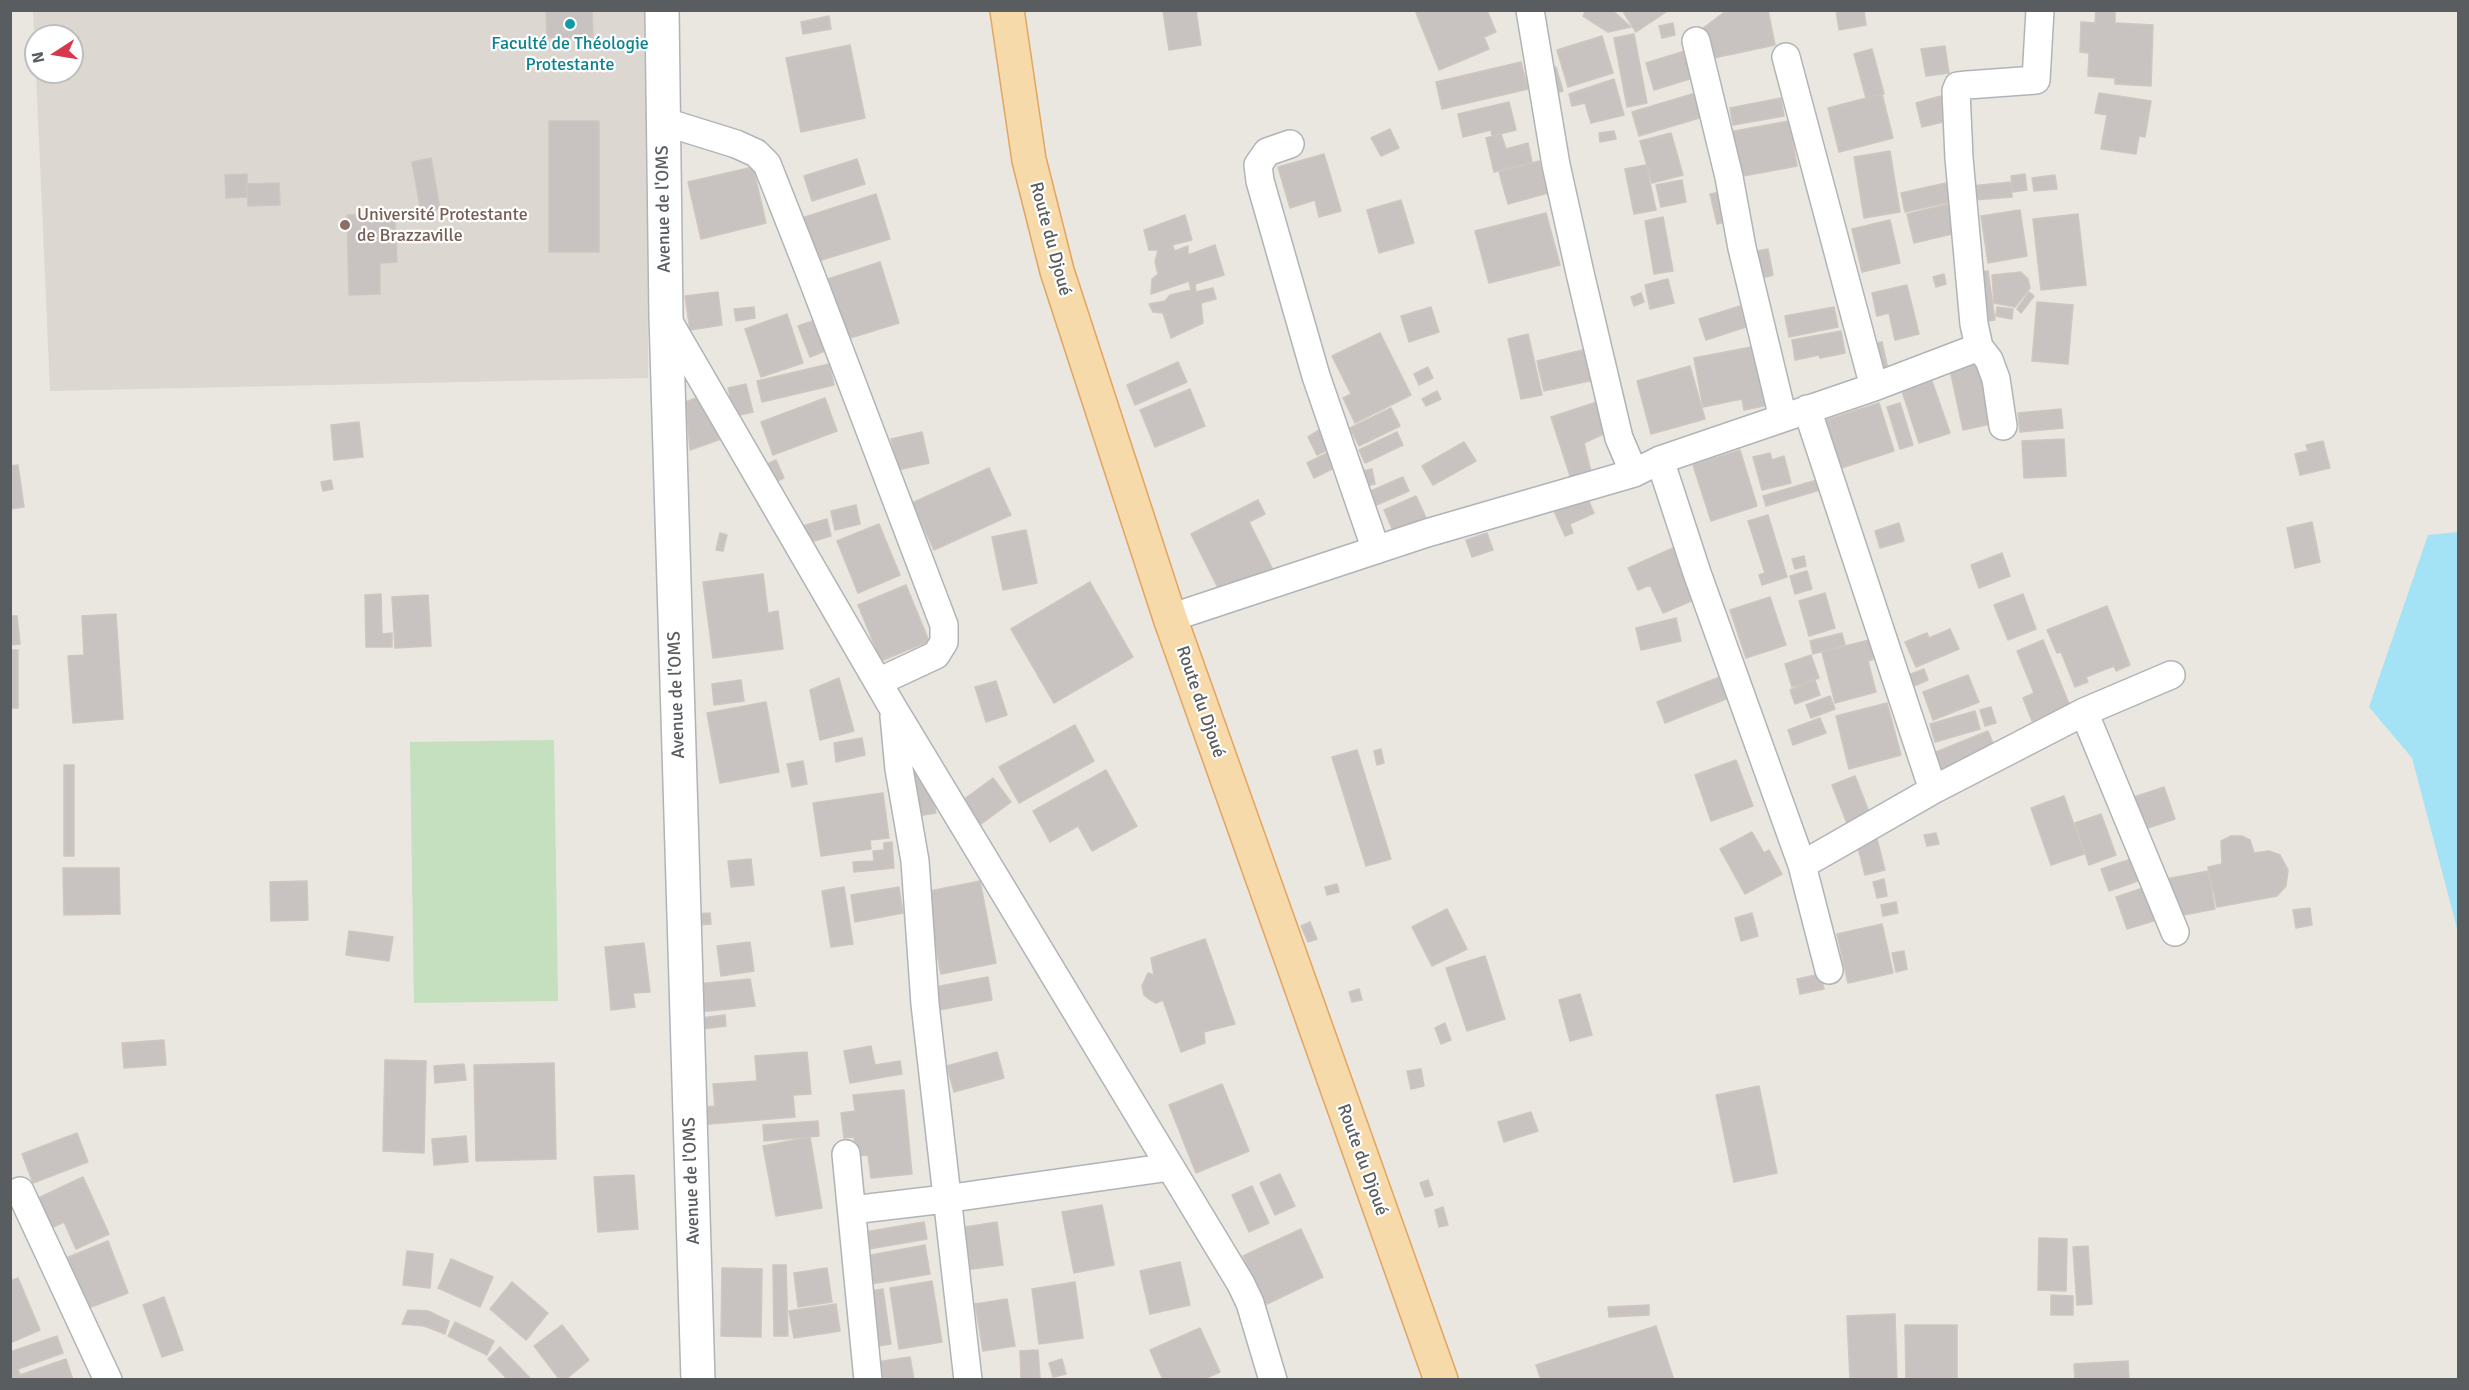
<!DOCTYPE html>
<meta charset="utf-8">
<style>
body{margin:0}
#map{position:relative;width:2469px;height:1390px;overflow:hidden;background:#eae6e0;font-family:Signika,sans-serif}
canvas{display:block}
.frame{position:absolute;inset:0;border:12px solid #595d60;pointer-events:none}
.north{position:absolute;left:24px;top:24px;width:60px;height:60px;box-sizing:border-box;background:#fff;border:2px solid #bdbebf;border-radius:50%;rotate:258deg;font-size:16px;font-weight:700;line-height:24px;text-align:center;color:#595d60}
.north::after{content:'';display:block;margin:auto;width:21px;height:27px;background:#d8384d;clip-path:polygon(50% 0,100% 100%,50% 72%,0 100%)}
</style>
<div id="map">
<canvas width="2469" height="1390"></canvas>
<div class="frame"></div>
<div class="north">N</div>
</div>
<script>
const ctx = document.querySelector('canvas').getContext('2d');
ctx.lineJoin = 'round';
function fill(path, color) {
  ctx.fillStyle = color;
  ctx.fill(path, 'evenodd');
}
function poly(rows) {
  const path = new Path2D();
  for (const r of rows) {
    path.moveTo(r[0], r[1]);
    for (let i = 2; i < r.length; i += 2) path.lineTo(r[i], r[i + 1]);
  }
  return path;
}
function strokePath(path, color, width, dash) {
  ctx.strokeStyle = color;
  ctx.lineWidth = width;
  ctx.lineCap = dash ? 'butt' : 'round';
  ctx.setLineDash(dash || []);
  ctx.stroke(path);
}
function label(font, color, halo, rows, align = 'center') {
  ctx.font = font + ' Signika,sans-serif';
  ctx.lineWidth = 4.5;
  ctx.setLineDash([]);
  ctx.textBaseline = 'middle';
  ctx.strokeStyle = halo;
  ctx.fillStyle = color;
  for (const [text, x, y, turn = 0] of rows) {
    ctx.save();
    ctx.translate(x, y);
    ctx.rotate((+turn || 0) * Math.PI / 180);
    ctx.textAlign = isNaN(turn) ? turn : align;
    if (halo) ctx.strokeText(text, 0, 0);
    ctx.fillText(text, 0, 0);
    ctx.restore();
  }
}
const education = poly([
 [33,11,647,11,648,378,50,391,36,72,72,72,72,36,36,36,36,70]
]);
const green = poly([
 [554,740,558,1001,414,1003,410,742]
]);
const water = poly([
 [2458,532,2458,932,2412,758,2369,707,2428,535]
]);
const building = poly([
 [546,10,592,10,593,37,547,38,546,10],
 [1196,10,1201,45,1169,50,1163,11,1196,10],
 [1415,10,1487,10,1496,32,1484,37,1489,49,1439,70,1415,10],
 [1586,10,1612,10,1631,27,1608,32,1583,16,1586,10],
 [1622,10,1665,10,1666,12,1636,32,1622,10],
 [1727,10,1768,10,1775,45,1709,59,1702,29,1727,10],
 [1836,10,1864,10,1866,25,1839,30,1836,10],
 [2096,10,2115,10,2115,23,2153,25,2151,86,2115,84,2115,78,2088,76,2089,53,2080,52,2081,22,2095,23,2096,10],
 [829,16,831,29,803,34,801,22,829,16],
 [1673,23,1675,35,1662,38,1659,26,1673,23],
 [1634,34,1647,103,1627,107,1614,38,1634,34],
 [1602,36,1613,73,1568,87,1557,50,1602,36],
 [850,45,865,118,801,132,786,58,850,45],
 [1945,46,1949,73,1926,76,1921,49,1945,46],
 [1872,49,1884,94,1866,98,1854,54,1872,49],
 [1688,50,1696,77,1654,90,1646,63,1688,50],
 [1521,62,1528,89,1442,109,1436,82,1521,62],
 [1556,67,1563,91,1552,94,1545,70,1556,67],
 [1614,79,1624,115,1591,123,1585,103,1572,106,1569,94,1614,79],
 [1699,92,1706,116,1639,136,1632,112,1699,92],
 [2099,93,2151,101,2145,137,2139,136,2136,154,2101,149,2107,115,2095,113,2099,93],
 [1882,94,1893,138,1839,152,1828,108,1882,94],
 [1948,94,1955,119,1922,127,1916,103,1948,94],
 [1781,98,1784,116,1733,125,1730,108,1781,98],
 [1509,102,1516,130,1492,136,1491,130,1463,137,1458,114,1509,102],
 [549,121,599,121,599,252,549,252,549,121],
 [1789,121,1797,166,1738,177,1729,132,1789,121],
 [1390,129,1399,148,1381,156,1371,138,1390,129],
 [1614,131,1616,139,1600,142,1599,133,1614,131],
 [1671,133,1683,175,1652,183,1640,141,1671,133],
 [1501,134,1506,149,1528,143,1532,162,1494,172,1486,138,1501,134],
 [1890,151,1900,212,1864,218,1854,157,1890,151],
 [1324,154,1341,211,1319,217,1315,200,1290,208,1278,167,1324,154],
 [431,158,440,209,421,212,412,162,431,158],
 [857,159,865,184,812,201,804,176,857,159],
 [1539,161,1548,193,1508,204,1499,172,1539,161],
 [1646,165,1656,210,1634,214,1625,169,1646,165],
 [753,167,766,223,701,239,688,182,753,167],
 [247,174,247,197,226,198,225,175,247,174],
 [2025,174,2027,190,2013,192,2011,176,2025,174],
 [2055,175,2057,189,2034,191,2032,178,2055,175],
 [1682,180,1686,202,1661,207,1656,185,1682,180],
 [2011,182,2012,197,1973,200,1971,186,2011,182],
 [279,183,280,205,248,206,247,184,279,183],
 [1946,183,1950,202,1905,212,1901,193,1946,183],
 [1726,191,1733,220,1717,224,1710,194,1726,191],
 [876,194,890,239,815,262,802,218,876,194],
 [1401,200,1414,243,1379,253,1367,210,1401,200],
 [1953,203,1960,232,1914,243,1907,214,1953,203],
 [2020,210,2027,256,1988,263,1981,216,2020,210],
 [1546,213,1560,265,1489,283,1475,231,1546,213],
 [395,214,397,262,380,263,380,294,349,295,347,215,395,214],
 [2078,214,2086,285,2041,290,2033,219,2078,214],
 [1185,215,1192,240,1172,245,1175,251,1188,246,1188,255,1215,245,1224,275,1195,284,1196,292,1213,288,1216,299,1201,303,1203,323,1171,338,1163,313,1153,312,1149,304,1165,301,1170,295,1191,290,1189,281,1151,294,1152,279,1158,274,1155,262,1158,250,1149,250,1144,230,1185,215],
 [1663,217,1673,271,1654,274,1645,221,1663,217],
 [1890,220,1900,263,1862,272,1852,229,1890,220],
 [1768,249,1773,275,1758,279,1752,252,1768,249],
 [880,262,899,323,847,339,828,279,880,262],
 [1988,271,1995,320,1983,322,1976,272,1988,271],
 [2021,272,2028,279,2030,288,2015,307,1994,303,1992,275,2021,272],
 [1944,274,1946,284,1936,287,1933,277,1944,274],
 [1668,279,1674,303,1650,309,1645,285,1668,279],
 [1907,285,1919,334,1895,340,1889,313,1877,316,1872,293,1907,285],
 [718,292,722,325,690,330,685,296,718,292],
 [2029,292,2034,296,2021,313,2017,309,2029,292],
 [1641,293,1644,302,1634,306,1631,297,1641,293],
 [2037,302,2073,305,2068,364,2032,361,2037,302],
 [1740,306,1746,327,1706,340,1699,319,1740,306],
 [754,307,755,318,736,321,734,309,754,307],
 [1431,307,1439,332,1409,342,1401,316,1431,307],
 [1834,307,1838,327,1789,337,1785,316,1834,307],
 [1997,307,2013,309,2012,319,1996,316,1997,307],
 [787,314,803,363,761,377,745,329,787,314],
 [821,318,832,348,810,357,798,326,821,318],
 [1841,331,1845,353,1820,358,1819,355,1795,360,1792,340,1841,331],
 [1380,333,1411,395,1355,423,1343,398,1351,394,1332,356,1380,333],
 [1528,334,1542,395,1521,399,1508,339,1528,334],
 [1882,342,1888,369,1872,373,1866,345,1882,342],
 [1762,345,1774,404,1744,410,1742,399,1703,407,1694,358,1762,345],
 [1591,348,1598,379,1544,391,1537,361,1591,348],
 [1178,362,1187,382,1135,405,1127,385,1178,362],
 [1981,363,1995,423,1963,430,1950,370,1981,363],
 [829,364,834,385,762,402,757,381,829,364],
 [1690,366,1705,419,1651,434,1637,381,1690,366],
 [1428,367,1433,378,1419,385,1414,374,1428,367],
 [1932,381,1950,433,1919,443,1902,391,1932,381],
 [746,384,753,412,735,416,728,388,746,384],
 [1190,389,1205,426,1155,447,1140,410,1190,389],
 [1437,391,1441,399,1426,406,1422,399,1437,391],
 [696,398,721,439,690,450,686,402,696,398],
 [825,398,837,431,773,455,761,422,825,398],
 [1600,401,1608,432,1584,443,1592,476,1571,479,1551,417,1600,401],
 [1879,403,1894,451,1835,470,1820,422,1879,403],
 [1900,403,1913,445,1900,449,1887,407,1900,403],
 [1391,408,1400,426,1359,446,1350,428,1391,408],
 [2061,409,2063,428,2020,432,2018,413,2061,409],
 [359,422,363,457,334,460,331,425,359,422],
 [1319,430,1329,449,1317,455,1308,437,1319,430],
 [922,432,929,463,898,470,891,439,922,432],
 [1397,432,1403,445,1365,463,1359,450,1397,432],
 [2064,439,2066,476,2024,478,2022,441,2064,439],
 [2323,441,2330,468,2300,475,2295,454,2308,451,2306,445,2323,441],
 [1464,442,1476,461,1433,485,1422,466,1464,442],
 [1740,450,1757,506,1711,521,1693,465,1740,450],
 [1331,451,1338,466,1314,478,1307,463,1331,451],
 [1770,453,1772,460,1784,456,1791,483,1762,490,1753,457,1770,453],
 [776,460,784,478,775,482,767,464,776,460],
 [18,465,24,507,10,509,10,466,18,465],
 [989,468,1011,515,934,550,912,503,989,468],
 [1372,469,1375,484,1361,487,1358,472,1372,469],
 [1403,477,1409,491,1372,507,1366,493,1403,477],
 [1820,479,1823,489,1766,506,1763,496,1820,479],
 [331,480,333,489,323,491,321,482,331,480],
 [1416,496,1429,524,1396,538,1384,510,1416,496],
 [1587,497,1594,513,1570,524,1573,533,1565,536,1554,511,1587,497],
 [1258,500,1265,514,1249,522,1272,568,1221,594,1191,534,1258,500],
 [856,505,860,524,835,530,831,511,856,505],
 [1768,515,1787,577,1762,585,1759,575,1765,573,1748,521,1768,515],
 [827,519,831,536,804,544,799,527,827,519],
 [2312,522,2320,562,2295,568,2287,528,2312,522],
 [1899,523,1904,541,1880,548,1875,531,1899,523],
 [879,524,900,575,858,593,837,541,879,524],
 [1026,530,1037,583,1003,590,992,537,1026,530],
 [720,533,727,535,723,551,716,550,720,533],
 [1487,533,1493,550,1472,557,1466,540,1487,533],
 [1673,548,1696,599,1663,613,1650,585,1638,590,1628,568,1673,548],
 [2002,553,2010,576,1979,588,1971,565,2002,553],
 [1804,556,1806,566,1795,569,1792,559,1804,556],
 [1807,571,1812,589,1795,594,1790,576,1807,571],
 [763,574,768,613,778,611,783,649,713,658,703,582,763,574],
 [1090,582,1133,657,1054,703,1011,629,1090,582],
 [906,585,929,641,881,661,858,605,906,585],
 [1825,593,1835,628,1809,636,1799,601,1825,593],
 [381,594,382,634,392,633,392,647,366,647,365,595,381,594],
 [2023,594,2036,629,2008,640,1994,605,2023,594],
 [428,595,431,646,395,648,392,597,428,595],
 [1770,597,1786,645,1746,658,1730,610,1770,597],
 [2107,606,2130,665,2116,671,2114,666,2086,677,2088,682,2075,687,2061,652,2057,653,2047,630,2107,606],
 [116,614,123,719,73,723,68,656,84,655,82,616,116,614],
 [10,616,17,616,20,644,10,645,10,616],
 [1676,618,1681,641,1641,650,1636,628,1676,618],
 [1950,629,1959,649,1916,667,1905,642,1927,633,1929,638,1950,629],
 [1842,633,1845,645,1813,654,1810,641,1842,633],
 [1869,640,1874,659,1868,661,1876,692,1835,703,1822,652,1869,640],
 [2043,640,2070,706,2032,721,2023,698,2034,693,2017,651,2043,640],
 [10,650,18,650,18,708,10,708,10,650],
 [1811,655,1819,678,1792,687,1785,664,1811,655],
 [1924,669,1928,680,1907,689,1903,677,1924,669],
 [1968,675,1979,702,1933,720,1923,692,1968,675],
 [1722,676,1731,697,1665,723,1657,702,1722,676],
 [839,678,854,731,820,740,810,690,839,678],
 [741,680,744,701,714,705,712,684,741,680],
 [1815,680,1820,695,1795,704,1790,690,1815,680],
 [996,681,1007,715,986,722,975,687,996,681],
 [1830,696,1835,709,1811,718,1806,705,1830,696],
 [766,702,779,772,720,783,707,713,766,702],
 [1887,703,1901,755,1849,769,1836,716,1887,703],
 [1991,707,1996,723,1985,726,1980,710,1991,707],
 [1975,711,1980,729,1935,742,1930,724,1975,711],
 [1820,718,1826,733,1793,745,1788,730,1820,718],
 [1075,725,1094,761,1019,803,999,767,1075,725],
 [1988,731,1997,753,1940,776,1931,754,1988,731],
 [862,738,865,755,836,762,834,743,862,738],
 [1381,749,1384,763,1377,765,1374,751,1381,749],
 [1357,750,1391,859,1366,866,1332,757,1357,750],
 [1736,760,1753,806,1711,821,1695,775,1736,760],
 [803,761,807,784,792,787,787,764,803,761],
 [64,765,74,765,74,856,64,856,64,765],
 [927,768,936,813,917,816,909,772,927,768],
 [1106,770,1137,826,1092,851,1078,826,1050,842,1033,811,1106,770],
 [1855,776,1871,817,1848,826,1832,785,1855,776],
 [993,778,1011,802,977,827,959,803,993,778],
 [2164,787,2175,819,2145,829,2134,797,2164,787],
 [883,793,889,838,870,840,871,849,821,856,813,803,883,793],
 [2064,796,2084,854,2051,865,2031,808,2064,796],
 [2101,814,2116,855,2089,865,2075,823,2101,814],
 [1752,832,1764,853,1769,850,1782,874,1745,894,1720,849,1752,832],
 [1936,833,1939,844,1927,846,1924,835,1936,833],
 [2231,836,2242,836,2250,840,2254,853,2269,851,2280,855,2288,870,2286,886,2277,896,2217,907,2208,867,2222,864,2221,841,2231,836],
 [1877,839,1885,870,1865,875,1857,844,1877,839],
 [892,842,894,868,854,872,853,862,874,861,873,851,884,850,884,843,892,842],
 [751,859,754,885,731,887,728,861,751,859],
 [2131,859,2138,881,2109,891,2101,869,2131,859],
 [63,868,119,868,120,914,64,915,63,868],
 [2208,871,2215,909,2173,917,2166,879,2208,871],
 [1884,879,1887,896,1877,898,1873,882,1884,879],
 [307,881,308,920,271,921,270,882,307,881],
 [980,881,996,963,941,974,925,892,980,881],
 [1337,884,1339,892,1327,895,1325,887,1337,884],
 [2149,886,2160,919,2127,929,2116,897,2149,886],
 [844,887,853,944,831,947,822,891,844,887],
 [899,887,903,913,855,922,851,895,899,887],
 [1896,902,1898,913,1883,916,1881,905,1896,902],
 [2310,908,2312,925,2296,928,2293,910,2310,908],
 [1447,909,1467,949,1432,966,1412,927,1447,909],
 [710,913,711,924,699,925,698,914,710,913],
 [1752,913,1758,936,1741,941,1735,918,1752,913],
 [1310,922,1317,939,1308,942,1301,926,1310,922],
 [1882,924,1893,973,1848,983,1837,934,1882,924],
 [349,931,393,937,389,961,346,955,349,931],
 [1205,939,1235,1024,1204,1032,1205,1043,1181,1052,1163,1000,1156,1003,1149,999,1144,995,1142,986,1148,973,1154,975,1151,958,1205,939],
 [750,942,754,971,721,976,717,946,750,942],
 [644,943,650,992,633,993,635,1007,611,1010,605,947,644,943],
 [1904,951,1907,969,1896,972,1892,953,1904,951],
 [1485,956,1505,1019,1467,1031,1446,968,1485,956],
 [1820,974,1824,989,1800,994,1797,979,1820,974],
 [988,977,992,1000,939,1010,935,987,988,977],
 [750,979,755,1006,700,1012,697,984,750,979],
 [1359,989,1362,1000,1352,1002,1349,992,1359,989],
 [1580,994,1592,1035,1570,1041,1559,1000,1580,994],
 [725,1015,726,1026,702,1029,700,1018,725,1015],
 [1445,1023,1451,1040,1441,1044,1435,1028,1445,1023],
 [164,1040,166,1065,124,1068,122,1043,164,1040],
 [871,1046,875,1065,900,1061,902,1074,850,1083,844,1051,871,1046],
 [807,1052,811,1094,793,1095,795,1117,697,1125,696,1108,715,1106,713,1084,757,1081,755,1056,807,1052],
 [997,1052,1004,1078,954,1092,947,1066,997,1052],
 [385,1060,426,1061,424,1153,383,1151,385,1060],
 [554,1063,556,1159,476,1161,474,1065,554,1063],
 [464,1064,466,1080,435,1083,434,1066,464,1064],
 [1421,1069,1424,1086,1411,1089,1407,1071,1421,1069],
 [1222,1084,1249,1151,1196,1173,1169,1105,1222,1084],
 [1759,1086,1777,1173,1734,1182,1716,1095,1759,1086],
 [904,1090,912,1174,871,1178,868,1155,855,1156,854,1137,844,1138,841,1113,855,1111,853,1095,904,1090],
 [1531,1112,1538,1131,1504,1142,1498,1122,1531,1112],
 [818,1121,819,1136,764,1141,763,1125,818,1121],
 [77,1133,88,1162,33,1183,22,1154,77,1133],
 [466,1136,468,1162,434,1165,432,1139,466,1136],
 [810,1137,822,1208,776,1216,763,1146,810,1137],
 [1280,1174,1295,1206,1275,1215,1260,1183,1280,1174],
 [634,1175,638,1229,598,1232,594,1177,634,1175],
 [83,1177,109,1234,76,1249,64,1222,49,1229,36,1199,83,1177],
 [1428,1180,1433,1195,1425,1197,1420,1183,1428,1180],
 [1252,1186,1269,1223,1249,1232,1232,1195,1252,1186],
 [1102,1205,1114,1265,1074,1273,1062,1212,1102,1205],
 [1443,1207,1448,1225,1439,1227,1435,1210,1443,1207],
 [924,1222,927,1239,863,1250,859,1233,924,1222],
 [997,1222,1003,1265,964,1270,959,1228,997,1222],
 [1301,1229,1323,1277,1265,1305,1243,1256,1301,1229],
 [2039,1238,2067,1239,2066,1291,2038,1290,2039,1238],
 [108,1241,128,1293,86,1309,66,1258,108,1241],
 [925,1245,930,1274,865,1285,860,1257,925,1245],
 [2088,1246,2092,1304,2077,1305,2073,1247,2088,1246],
 [407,1251,433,1254,430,1288,403,1285,407,1251],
 [451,1259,493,1277,480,1307,438,1288,451,1259],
 [1180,1262,1190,1305,1150,1314,1140,1271,1180,1262],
 [773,1265,786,1265,788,1336,774,1336,773,1265],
 [722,1268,762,1269,761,1337,721,1336,722,1268],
 [827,1268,832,1302,798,1307,794,1273,827,1268],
 [18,1278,40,1330,10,1343,10,1281,18,1278],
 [932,1281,942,1342,899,1349,890,1288,932,1281],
 [512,1282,548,1313,526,1340,490,1309,512,1282],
 [1075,1282,1083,1338,1039,1344,1032,1289,1075,1282],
 [883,1289,891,1344,871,1347,864,1292,883,1289],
 [2051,1295,2073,1296,2073,1315,2051,1315,2051,1295],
 [164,1297,183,1350,162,1357,143,1305,164,1297],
 [1007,1299,1015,1346,983,1351,975,1304,1007,1299],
 [836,1304,840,1331,794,1338,789,1311,836,1304],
 [1649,1305,1649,1315,1609,1317,1608,1307,1649,1305],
 [408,1310,428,1311,449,1321,445,1334,424,1326,402,1324,408,1310],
 [1895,1314,1897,1380,1850,1380,1847,1316,1895,1314],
 [455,1322,494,1341,487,1355,448,1336,455,1322],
 [562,1325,589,1360,565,1380,560,1380,534,1346,562,1325],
 [1905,1325,1957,1325,1957,1380,1906,1380,1905,1325],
 [1656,1326,1674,1380,1541,1380,1536,1365,1656,1326],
 [1200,1328,1220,1372,1202,1380,1163,1380,1150,1350,1200,1328],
 [57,1336,63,1353,18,1369,20,1375,66,1359,73,1380,10,1380,10,1352,57,1336],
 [500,1347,532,1380,508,1380,488,1359,500,1347],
 [1038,1350,1040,1378,1021,1379,1020,1351,1038,1350],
 [910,1357,914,1380,873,1380,870,1363,910,1357],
 [1062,1359,1066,1374,1053,1377,1049,1363,1062,1359],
 [2128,1361,2129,1380,2075,1380,2074,1364,2128,1361]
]);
const street = poly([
 [1530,10,1556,165,1580,273,1619,438,1634,473],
 [1696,41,1729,177,1742,248,1783,418],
 [1786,57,1874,387],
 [662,121,736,144,756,153,767,164,812,278,944,625,944,642,936,655,878,682],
 [1290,144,1267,152,1258,165,1260,181,1316,376,1376,550],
 [666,317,893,708,1241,1284,1250,1303,1273,1380],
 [1807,409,1933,790],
 [2003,426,1996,379,1989,360,1979,347,1974,324,1959,158,1956,91,1958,86,1967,85,2036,80,2040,10],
 [1660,460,1697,573,1802,865,1829,970],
 [1170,618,1427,533,1634,473,1660,460,1874,387,1979,347],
 [2084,712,2175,932],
 [894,716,899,769,915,861,925,1004,968,1380],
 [1802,865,1933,790,2084,712,2171,675],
 [846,1154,868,1380],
 [20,1191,108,1380],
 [852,1210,945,1199,1170,1167]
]);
const secondary = poly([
 [662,10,666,317,698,1380]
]);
const primary = poly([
 [1007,10,1029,160,1057,271,1170,618,1441,1380]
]);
const markers = [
 [570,24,6,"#0f9aa8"],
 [345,225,6,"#8d6e63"]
];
const cultureNames = [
 ["Faculté de Théologie",570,44],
 ["Protestante",570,65]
];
const streetNames = [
 ["Avenue de l'OMS",664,209,-91],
 ["Route du Djoué",1050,239,75],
 ["Avenue de l'OMS",677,695,-92],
 ["Route du Djoué",1200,702,71],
 ["Route du Djoué",1362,1160,70],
 ["Avenue de l'OMS",692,1181,-92]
];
const educationNames = [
 ["Université Protestante",357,215],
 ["de Brazzaville",357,236]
];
fill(education, '#ddd7d1');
fill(green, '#c5e0be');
fill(water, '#a4e3f6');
fill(building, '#c8c3c0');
strokePath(building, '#cec6bf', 1.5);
strokePath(street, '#b1b4b7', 30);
strokePath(secondary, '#b0b4b7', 36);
strokePath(primary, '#e3a460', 36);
strokePath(street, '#fff', 27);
strokePath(secondary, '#fff', 33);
strokePath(primary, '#f7daa9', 33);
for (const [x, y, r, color] of markers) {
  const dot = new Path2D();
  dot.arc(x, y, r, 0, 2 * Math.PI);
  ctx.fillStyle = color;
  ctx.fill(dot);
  strokePath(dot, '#fff', 2);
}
label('18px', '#0d838f', '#fff', cultureNames);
label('18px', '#595d60', '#fff', streetNames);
label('18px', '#785e54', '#fff', educationNames, 'left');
</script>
